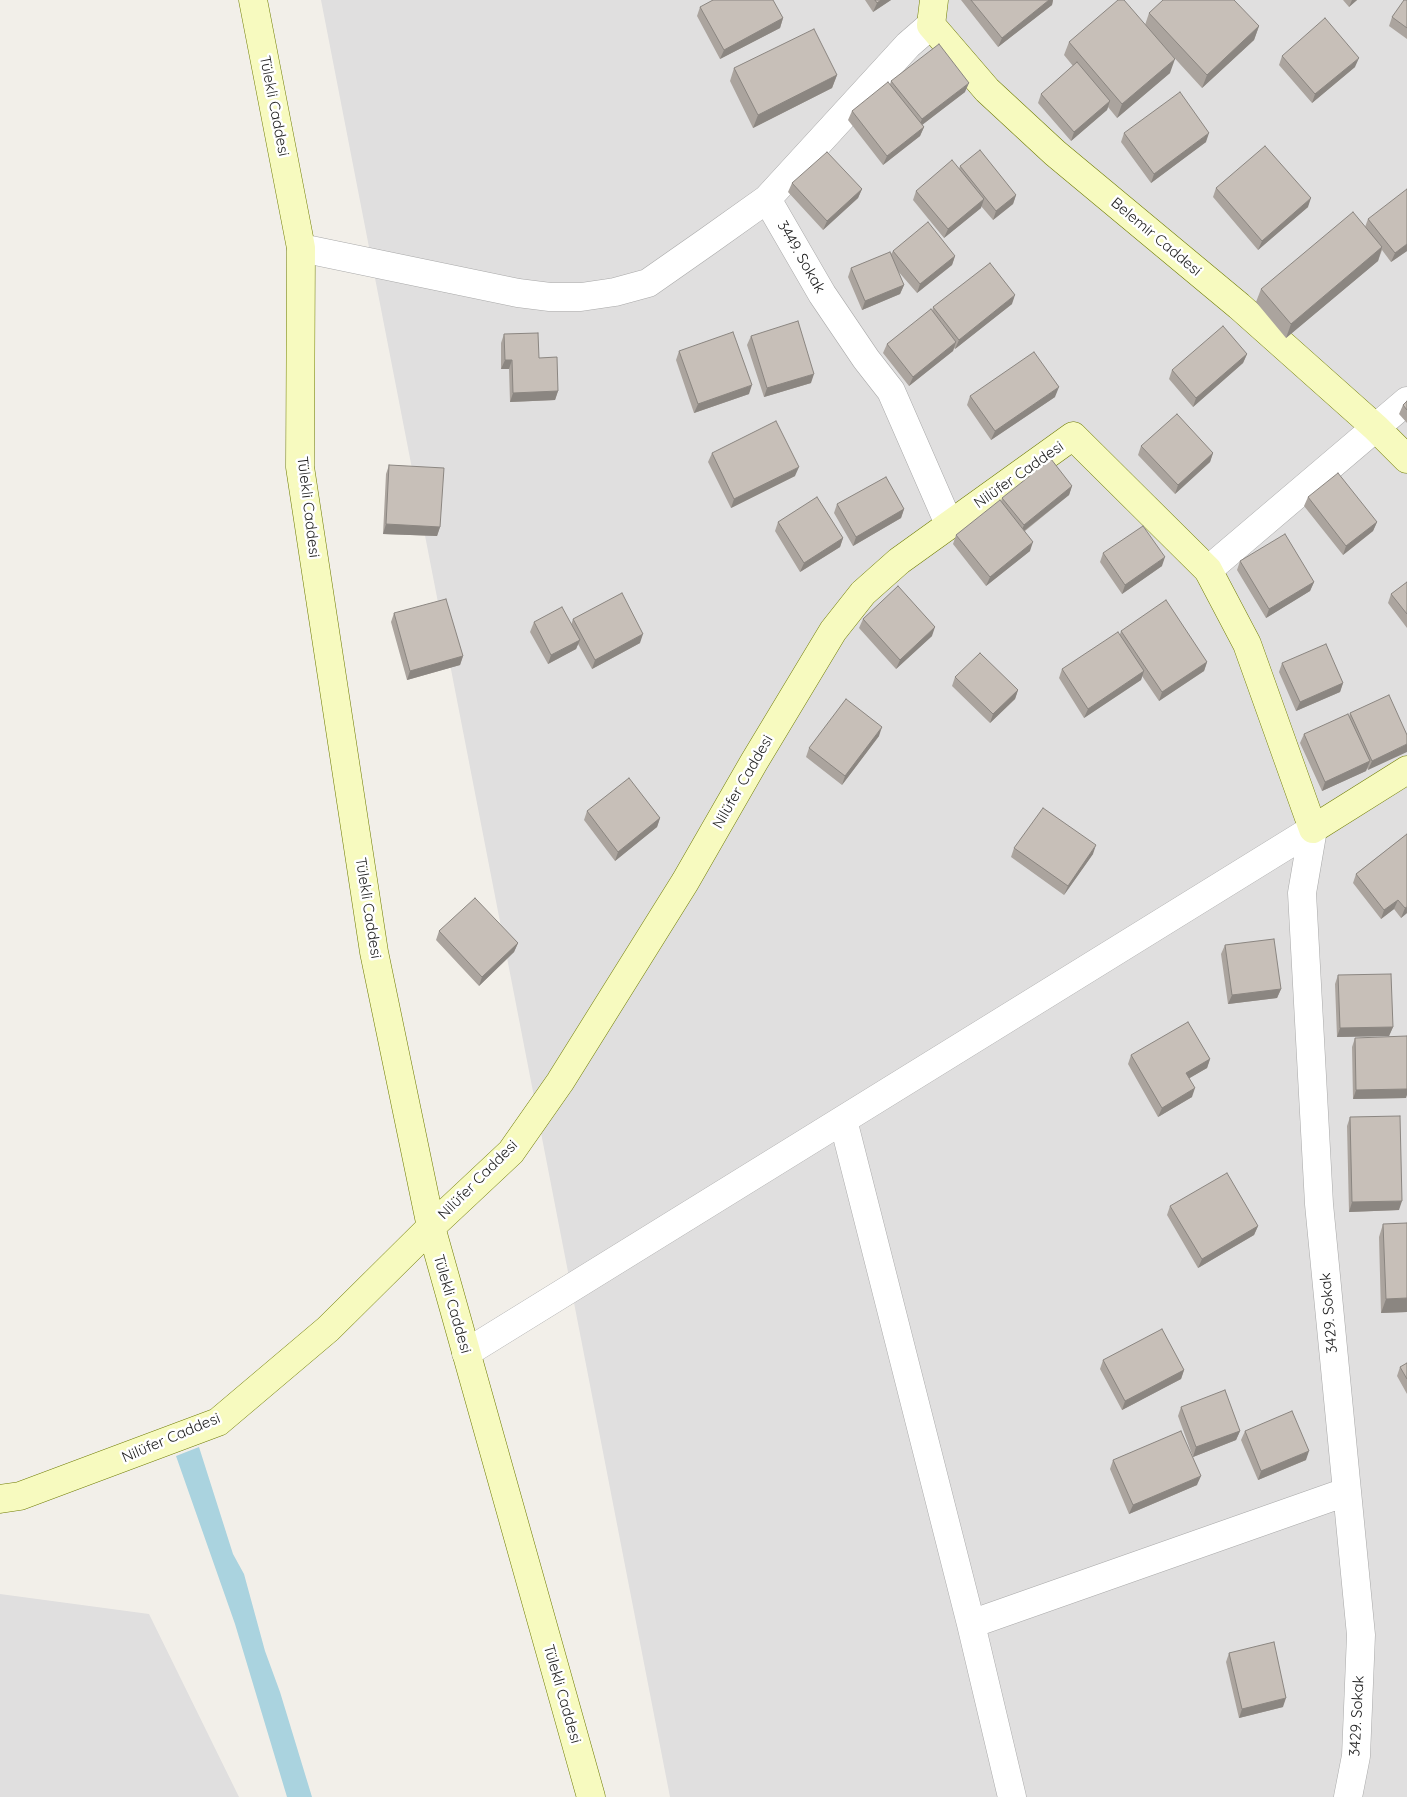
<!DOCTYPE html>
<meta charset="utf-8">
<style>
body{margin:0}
canvas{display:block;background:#f2efe9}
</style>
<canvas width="1407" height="1797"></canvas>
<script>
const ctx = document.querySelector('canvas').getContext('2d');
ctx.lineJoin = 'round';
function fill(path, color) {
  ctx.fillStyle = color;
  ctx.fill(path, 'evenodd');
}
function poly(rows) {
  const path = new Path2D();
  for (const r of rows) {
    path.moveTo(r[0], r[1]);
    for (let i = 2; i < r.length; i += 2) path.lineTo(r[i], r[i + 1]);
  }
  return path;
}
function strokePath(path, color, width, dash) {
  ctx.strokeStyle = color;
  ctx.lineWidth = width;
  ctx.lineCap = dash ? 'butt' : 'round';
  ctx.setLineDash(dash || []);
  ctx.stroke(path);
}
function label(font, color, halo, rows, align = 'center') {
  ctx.font = font + ' Quicksand,sans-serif';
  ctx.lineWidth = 5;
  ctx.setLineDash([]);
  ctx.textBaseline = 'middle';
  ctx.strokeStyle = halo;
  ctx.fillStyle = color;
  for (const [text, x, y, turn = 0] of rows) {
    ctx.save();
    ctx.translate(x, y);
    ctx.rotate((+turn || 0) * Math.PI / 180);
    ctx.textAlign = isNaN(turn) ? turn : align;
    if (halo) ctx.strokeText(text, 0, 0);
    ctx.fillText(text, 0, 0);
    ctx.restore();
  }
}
const residential = poly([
 [321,0,1407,0,1407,1797,670,1797],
 [0,1594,149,1614,239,1797,0,1797]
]);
const water = poly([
 [199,1447,233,1554,244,1574,265,1651,280,1692,312,1797,287,1797,235,1624,176,1456]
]);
const street = poly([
 [767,199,822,294,866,359,891,391,949,524],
 [301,248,518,293,550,297,581,297,615,292,648,283,708,241,767,199,908,45,931,25],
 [1208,570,1407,401],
 [1313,829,1302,893,1319,1204,1361,1635,1356,1756,1348,1797],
 [843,1120,971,1624,1012,1797],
 [466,1353,1313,829],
 [971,1624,1346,1492]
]);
const secondary = poly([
 [253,0,301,248,300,467,374,952,431,1227,591,1797],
 [934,0,931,25,987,90,1055,153,1239,306,1376,428,1407,459],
 [0,1499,20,1496,218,1422,328,1329,431,1227,511,1152,560,1082,685,882,754,762,833,631,863,593,899,561,1073,436,1208,570,1247,644,1313,829,1407,770]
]);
const wall = poly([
 [865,0,891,0,873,12],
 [961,0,1053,0,1052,5,998,47],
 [1343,0,1357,0,1349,7],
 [1407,0,1407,39,1389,26,1392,17],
 [700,7,783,18,780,28,720,59,697,16],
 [1149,13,1259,26,1254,40,1202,88,1169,52,1170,73,1117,118,1108,107,1107,110,1071,141,1038,103,1041,94,1073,66,1064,55,1069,42,1145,25],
 [1282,56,1355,67,1312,103,1279,65],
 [734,68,837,75,832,88,753,128,730,81],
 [891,81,965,92,922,125,924,127,920,136,883,165,848,120,852,111,890,84],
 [1124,133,1206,142,1151,183,1121,142],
 [960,166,1016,195,1013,204,993,220,981,206,981,208,944,238,913,200,916,191,959,169],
 [792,183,862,189,858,198,823,230,788,192],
 [1216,188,1308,207,1258,250,1213,197],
 [1368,219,1407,251,1391,262,1382,250,1378,261,1286,338,1256,302,1261,289,1365,227],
 [893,251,955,256,952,265,917,293,897,270,904,285,900,294,862,310,848,277,851,268,891,254],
 [1012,304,955,349,954,348,953,351,909,386,883,353,887,344,932,311,933,307],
 [504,334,539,358,558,391,555,400,510,402,509,369,501,369,501,343],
 [751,336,811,383,764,397,747,345],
 [679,351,749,394,694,413,676,360],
 [1247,354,1243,363,1193,407,1169,379,1172,370],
 [970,396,1055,397,991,440,967,405],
 [1407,401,1407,423,1399,414,1403,405],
 [1141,446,1213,453,1210,462,1175,494,1138,455],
 [712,453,795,476,731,508,708,462],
 [389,465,440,527,437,536,383,534,386,474],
 [1072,486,1069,495,1025,531,1030,551,986,586,953,544,956,535,1001,501,1002,498],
 [1308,497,1377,522,1373,531,1343,555,1304,506],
 [837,504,904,509,901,518,853,546,834,513],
 [778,522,843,538,840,547,800,572,775,531],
 [1103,553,1162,566,1122,594,1100,562],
 [1240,561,1314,582,1310,591,1266,618,1237,570],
 [1407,582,1407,628,1388,603,1391,594],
 [394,613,463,656,460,665,407,680,391,622],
 [573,619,640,643,592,669,578,644,576,649,548,664,530,632,534,622,571,625],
 [863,619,932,636,896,669,859,628],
 [1121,631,1207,662,1204,671,1159,701,1142,676,1141,680,1084,718,1059,678,1062,669,1120,634],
 [1282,663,1343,683,1340,692,1296,711,1279,672],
 [955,677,1018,690,1015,699,990,723,952,686],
 [1350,713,1407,735,1368,770,1367,768,1366,771,1322,791,1300,743,1304,734,1349,717],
 [879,736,842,785,806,757,809,748],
 [587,811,660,818,657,827,615,861,584,820],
 [1407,834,1407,913,1401,918,1394,909,1381,919,1353,883,1356,874],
 [1014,848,1093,854,1064,895,1011,857],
 [439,931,518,943,514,952,479,986,436,940],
 [1225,945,1281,989,1277,998,1228,1004,1221,954],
 [1338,975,1393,1027,1389,1036,1337,1037,1335,984],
 [1355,1038,1406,1098,1353,1099,1352,1047],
 [1131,1055,1210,1059,1207,1068,1189,1078,1192,1097,1158,1117,1128,1064],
 [1350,1117,1399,1210,1349,1212,1347,1126],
 [1170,1206,1258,1226,1254,1235,1198,1268,1167,1215],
 [1383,1224,1407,1312,1381,1313,1379,1237],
 [1103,1360,1184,1370,1181,1379,1122,1410,1100,1369],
 [1407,1363,1407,1394,1397,1376,1400,1367],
 [1181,1407,1240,1431,1236,1440,1193,1457,1178,1416],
 [1245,1431,1306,1460,1258,1480,1241,1440],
 [1113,1460,1197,1485,1129,1514,1110,1469],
 [1229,1653,1283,1707,1239,1718,1226,1662]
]);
const shadedWall = poly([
 [881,0,891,0,873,12,877,3],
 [1049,0,1053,0,1052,5,998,47,1002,38],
 [1352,0,1357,0,1349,7],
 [783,18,780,28,720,59,724,50],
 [1259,26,1254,40,1202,88,1207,75],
 [1359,58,1355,67,1312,103,1315,94],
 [1175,59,1170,73,1117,118,1122,104],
 [837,75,832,88,753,128,758,115],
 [969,83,965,92,918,128,922,119],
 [1110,101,1107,110,1071,141,1074,132],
 [924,127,920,136,883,165,887,156],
 [1209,133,1206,142,1151,183,1154,174],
 [862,189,858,198,823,230,827,221],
 [1016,195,1013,204,993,220,996,211],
 [1311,198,1308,207,1258,250,1262,241],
 [984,199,981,208,944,238,948,229],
 [1407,244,1407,251,1391,262,1395,253],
 [1382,247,1378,261,1286,338,1291,324],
 [955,256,952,265,917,293,920,284],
 [904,285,900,294,862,310,865,301],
 [1015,295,1012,304,955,349,959,340],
 [956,342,953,351,909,386,913,377],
 [1247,354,1243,363,1193,407,1196,398],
 [505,360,512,360,509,369,501,369],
 [814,374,811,383,764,397,767,388],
 [752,385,749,394,694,413,698,404],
 [1059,387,1055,397,991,440,995,431],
 [558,391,555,400,510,402,513,393],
 [1213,453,1210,462,1175,494,1178,485],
 [799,467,795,476,731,508,734,499],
 [1072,486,1069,495,1020,534,1024,525],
 [904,509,901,518,853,546,856,537],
 [1377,522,1373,531,1343,555,1346,546],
 [386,524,440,527,437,536,383,534],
 [843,538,840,547,800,572,804,563],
 [1033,542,1030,551,986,586,990,577],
 [1165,557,1162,566,1122,594,1125,585],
 [1314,582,1310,591,1266,618,1269,609],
 [935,627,932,636,896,669,900,660],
 [643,634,640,643,592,669,595,660],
 [580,640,576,649,548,664,551,655],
 [463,656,460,665,407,680,410,671],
 [1207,662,1204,671,1159,701,1162,692],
 [1144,671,1141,680,1084,718,1088,709],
 [1343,683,1340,692,1296,711,1300,702],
 [1018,690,1015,699,990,723,993,714],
 [882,727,879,736,842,785,845,776],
 [1407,744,1407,752,1368,770,1372,761],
 [1370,761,1366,771,1322,791,1325,782],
 [660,818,657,827,615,861,618,852],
 [1096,845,1093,854,1064,895,1068,886],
 [1398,900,1394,909,1381,919,1384,910],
 [1407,907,1407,913,1401,918,1405,908],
 [518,943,514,952,479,986,482,977],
 [1281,989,1277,998,1228,1004,1232,995],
 [1393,1027,1389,1036,1337,1037,1340,1028],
 [1210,1059,1207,1068,1183,1082,1186,1073],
 [1195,1088,1192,1097,1158,1117,1162,1108],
 [1407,1089,1407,1095,1406,1098,1353,1099,1356,1090],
 [1402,1201,1399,1210,1349,1212,1352,1202],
 [1258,1226,1254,1235,1198,1268,1202,1259],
 [1407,1298,1407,1312,1381,1313,1386,1299],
 [1184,1370,1181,1379,1122,1410,1125,1401],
 [1240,1431,1236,1440,1193,1457,1196,1447],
 [1309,1451,1306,1460,1258,1480,1261,1471],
 [1201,1476,1197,1485,1129,1514,1133,1505],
 [1286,1698,1283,1707,1239,1718,1242,1709]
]);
const building = poly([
 [713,0,773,0,783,18,724,50,700,7,713,0],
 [875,0,881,0,877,3,875,0],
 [971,0,1049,0,1002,38,971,0],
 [1118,0,1124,0,1175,59,1122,104,1069,42,1118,0],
 [1163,0,1234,0,1259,26,1207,75,1149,13,1163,0],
 [1404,0,1407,0,1407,28,1392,17,1404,0],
 [1325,18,1359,58,1315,94,1282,56,1325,18],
 [814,29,837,75,758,115,734,68,814,29],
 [939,44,969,83,922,119,891,81,939,44],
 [1077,62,1110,101,1074,132,1041,94,1077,62],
 [888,82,924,127,887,156,852,111,888,82],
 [1180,92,1209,133,1154,174,1124,133,1180,92],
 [1265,146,1311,198,1262,241,1216,188,1265,146],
 [980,150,1016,195,996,211,960,166,980,150],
 [827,152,862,189,827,221,792,183,827,152],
 [952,160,984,199,948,229,916,191,952,160],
 [1407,189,1407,244,1395,253,1368,219,1407,189],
 [1353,212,1382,247,1291,324,1261,289,1353,212],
 [928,222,955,256,920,284,893,251,928,222],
 [890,252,904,285,865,301,851,268,890,252],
 [990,263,1015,295,959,340,933,307,990,263],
 [931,309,956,342,913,377,887,344,931,309],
 [798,321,814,374,767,388,751,336,798,321],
 [1223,326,1247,354,1196,398,1172,370,1223,326],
 [733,332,752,385,698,404,679,351,733,332],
 [538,333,539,358,557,357,558,391,513,393,512,360,505,360,504,334,538,333],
 [1034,352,1059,387,995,431,970,396,1034,352],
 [1407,401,1407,410,1403,405,1407,401],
 [1177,414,1213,453,1178,485,1141,446,1177,414],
 [776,421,799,467,734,499,712,453,776,421],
 [1051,459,1072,486,1024,525,1002,498,1051,459],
 [389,465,444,468,440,527,386,524,389,465],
 [1338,473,1377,522,1346,546,1308,497,1338,473],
 [886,477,904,509,856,537,837,504,886,477],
 [817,497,843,538,804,563,778,522,817,497],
 [1000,500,1033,542,990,577,956,535,1000,500],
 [1143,526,1165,557,1125,585,1103,553,1143,526],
 [1285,534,1314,582,1269,609,1240,561,1285,534],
 [1407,582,1407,614,1391,594,1407,582],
 [898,586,935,627,900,660,863,619,898,586],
 [622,593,643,634,595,660,573,619,622,593],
 [446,599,463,656,410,671,394,613,446,599],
 [1166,600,1207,662,1162,692,1121,631,1166,600],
 [562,607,580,640,551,655,534,622,562,607],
 [1118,632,1144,671,1088,709,1062,669,1118,632],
 [1326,644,1343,683,1300,702,1282,663,1326,644],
 [980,653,1018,690,993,714,955,677,980,653],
 [1389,695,1407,735,1407,744,1372,761,1350,713,1389,695],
 [846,699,882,727,845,776,809,748,846,699],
 [1348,714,1370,761,1325,782,1304,734,1348,714],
 [629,778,660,818,618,852,587,811,629,778],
 [1043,808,1096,845,1068,886,1014,848,1043,808],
 [1407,834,1407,907,1405,908,1398,900,1384,910,1356,874,1407,834],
 [475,898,518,943,482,977,439,931,475,898],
 [1274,939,1281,989,1232,995,1225,945,1274,939],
 [1391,974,1393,1027,1340,1028,1338,975,1391,974],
 [1188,1022,1210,1059,1186,1073,1195,1088,1162,1108,1131,1055,1188,1022],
 [1407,1036,1407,1089,1356,1090,1355,1038,1407,1036],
 [1400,1116,1402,1201,1352,1202,1350,1117,1400,1116],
 [1227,1173,1258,1226,1202,1259,1170,1206,1227,1173],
 [1407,1223,1407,1298,1386,1299,1383,1224,1407,1223],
 [1162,1329,1184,1370,1125,1401,1103,1360,1162,1329],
 [1407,1363,1407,1379,1400,1367,1407,1363],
 [1225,1390,1240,1431,1196,1447,1181,1407,1225,1390],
 [1292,1411,1309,1451,1261,1471,1245,1431,1292,1411],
 [1181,1431,1201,1476,1133,1505,1113,1460,1181,1431],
 [1274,1642,1286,1698,1242,1709,1229,1653,1274,1642]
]);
const streetNames = [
 ["Tülekli Caddesi",274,106,79],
 ["Belemir Caddesi",1156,237,40],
 ["3449. Sokak",801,257,60],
 ["Nilüfer Caddesi",1019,475,-35],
 ["Tülekli Caddesi",308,507,83],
 ["Nilüfer Caddesi",743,782,-60],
 ["Tülekli Caddesi",368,908,81],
 ["Nilüfer Caddesi",478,1180,-45],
 ["Tülekli Caddesi",452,1304,74],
 ["3429. Sokak",1329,1313,-95],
 ["Nilüfer Caddesi",171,1438,-23],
 ["Tülekli Caddesi",562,1694,74],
 ["3429. Sokak",1357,1716,-87]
];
fill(residential, '#e0dfdf');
fill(water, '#aad3df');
strokePath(street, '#a9a9a9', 29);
strokePath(secondary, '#707d05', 29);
strokePath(street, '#fff', 28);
strokePath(secondary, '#f7fabf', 28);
fill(wall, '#aba49e');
fill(shadedWall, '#8b8681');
fill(building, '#c7bfb8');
strokePath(building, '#8b8681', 1);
label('15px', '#222', '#fff', streetNames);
</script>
